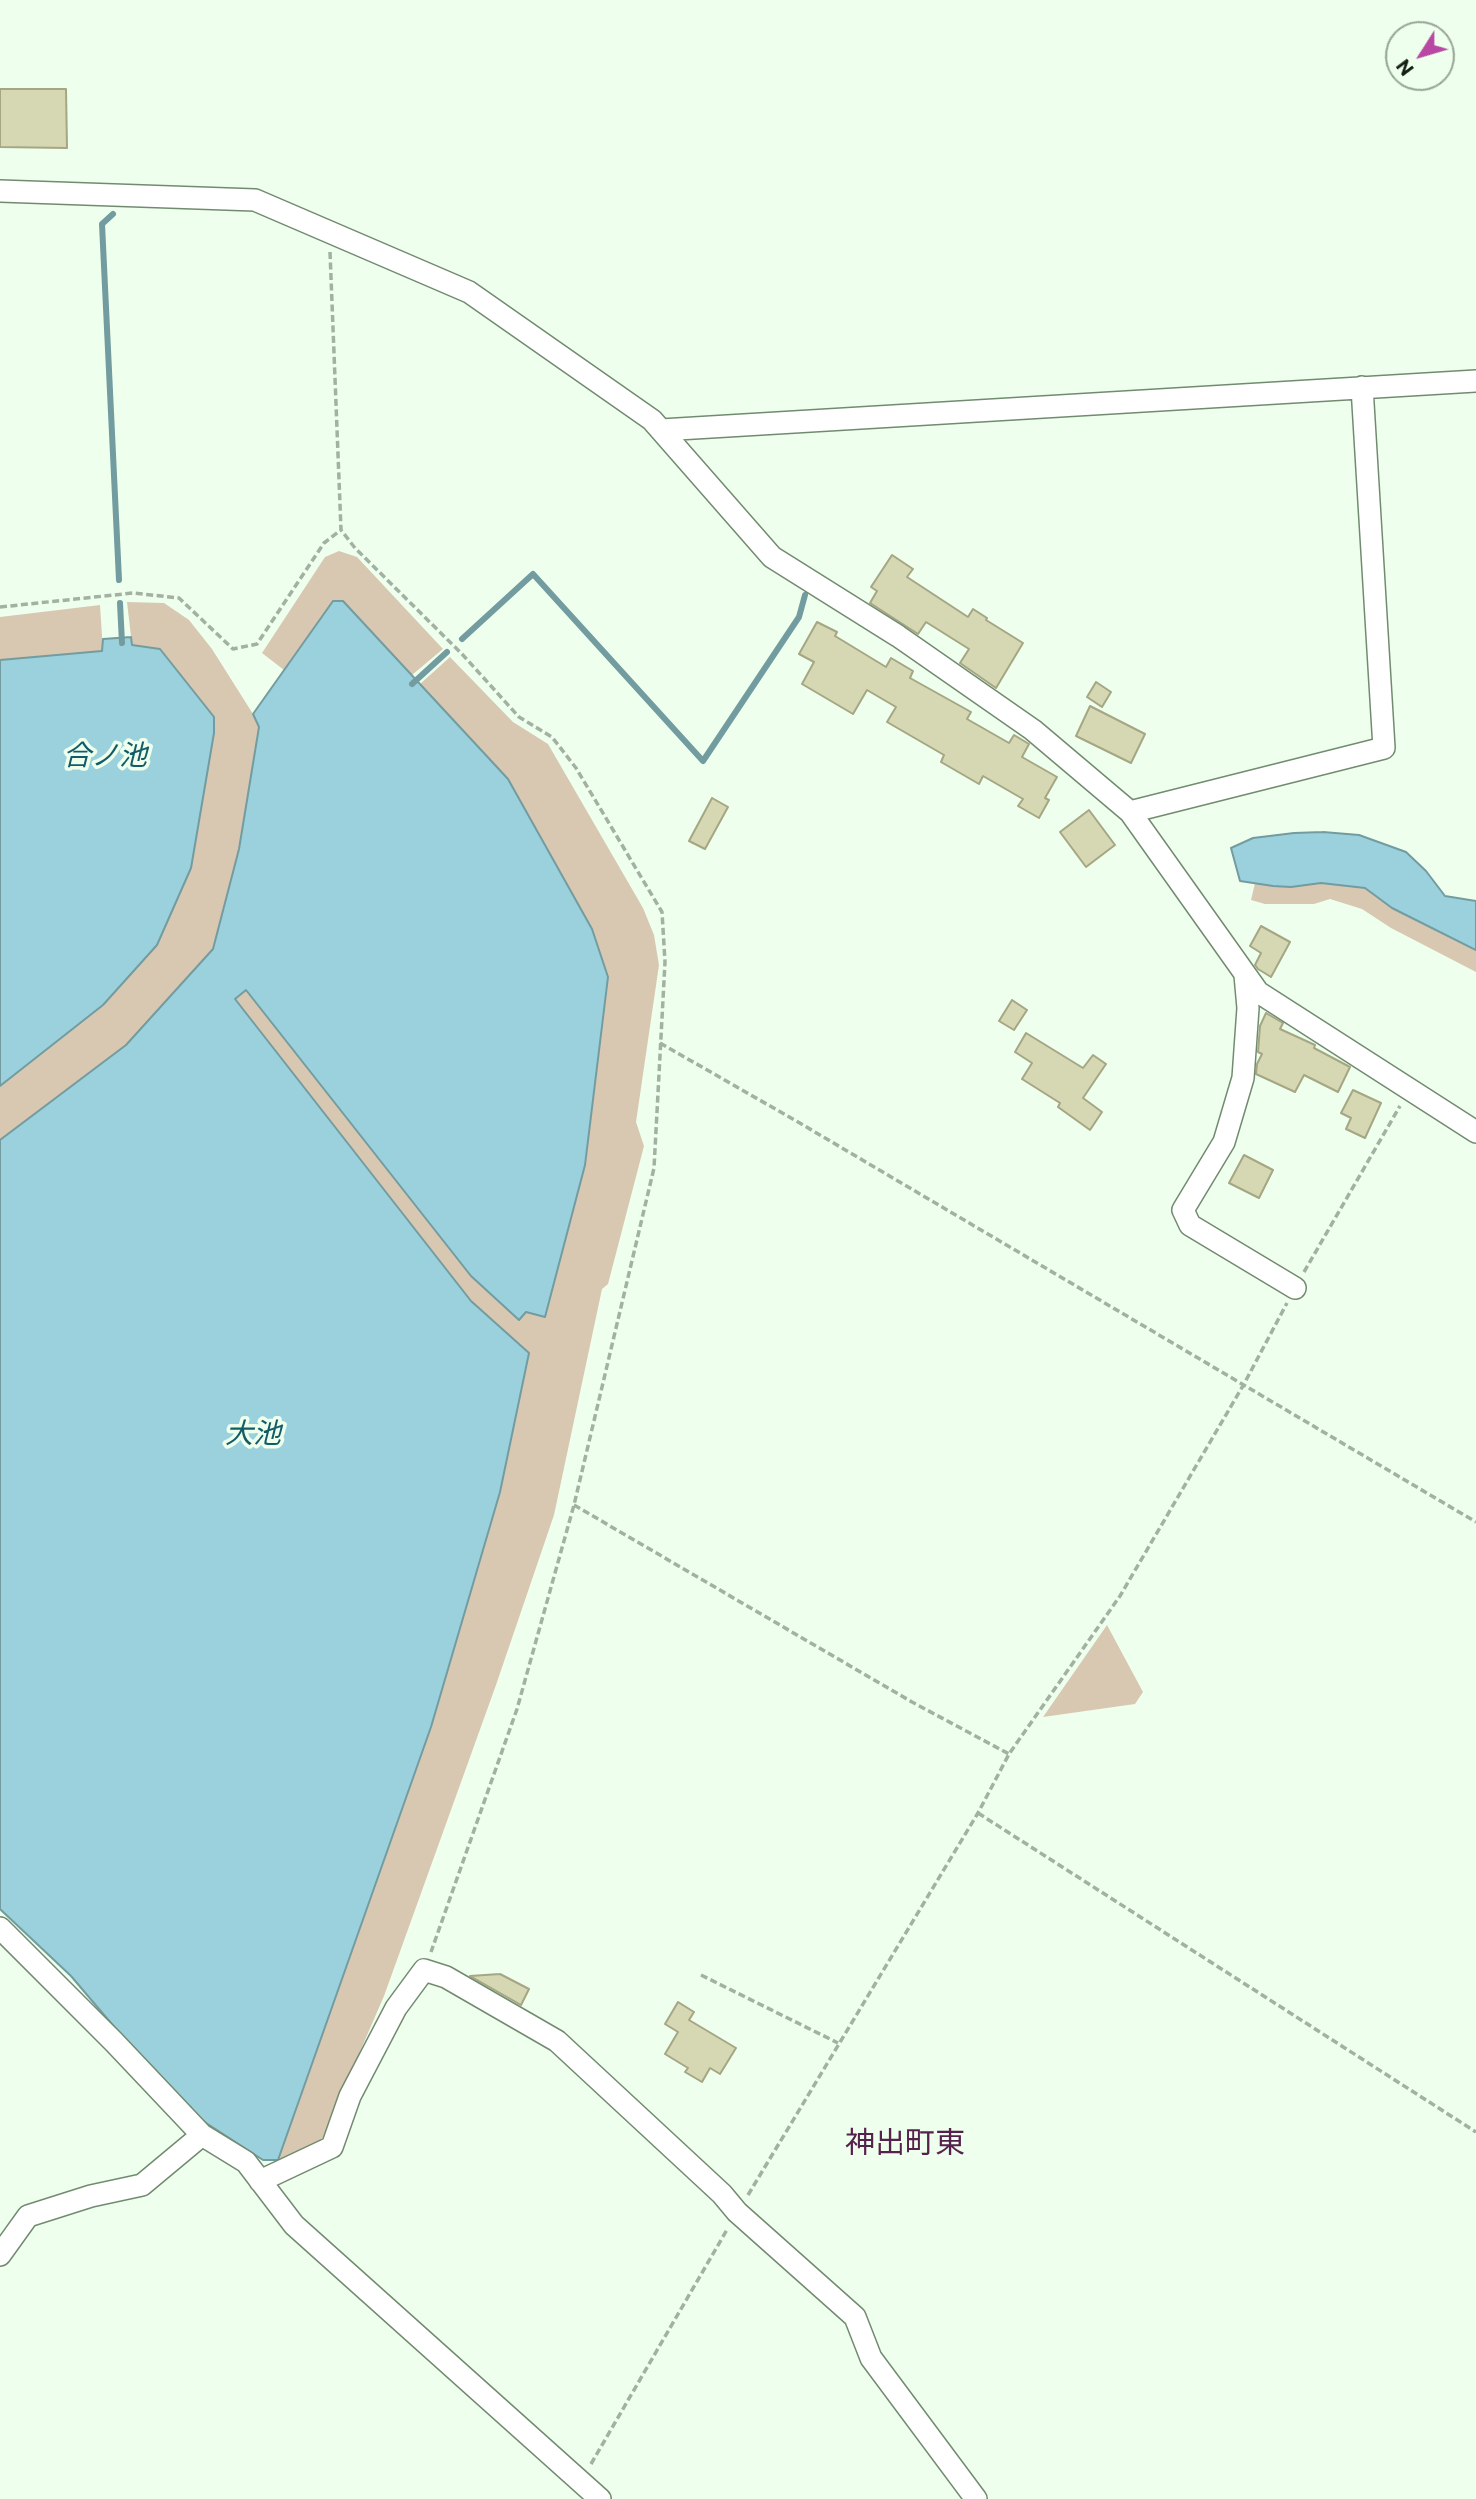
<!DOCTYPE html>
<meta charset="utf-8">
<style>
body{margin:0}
#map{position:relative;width:1476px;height:2499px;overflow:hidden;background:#eeffed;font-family:Commissioner,sans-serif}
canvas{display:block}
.north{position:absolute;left:1385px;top:21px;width:70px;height:70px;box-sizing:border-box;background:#eeffed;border:2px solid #97a597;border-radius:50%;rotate:233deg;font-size:19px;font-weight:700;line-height:28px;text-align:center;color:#151f15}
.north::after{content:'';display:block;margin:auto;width:24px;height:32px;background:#b948a4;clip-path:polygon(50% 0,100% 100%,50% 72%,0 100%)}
</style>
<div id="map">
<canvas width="1476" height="2499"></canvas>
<div class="north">N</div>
</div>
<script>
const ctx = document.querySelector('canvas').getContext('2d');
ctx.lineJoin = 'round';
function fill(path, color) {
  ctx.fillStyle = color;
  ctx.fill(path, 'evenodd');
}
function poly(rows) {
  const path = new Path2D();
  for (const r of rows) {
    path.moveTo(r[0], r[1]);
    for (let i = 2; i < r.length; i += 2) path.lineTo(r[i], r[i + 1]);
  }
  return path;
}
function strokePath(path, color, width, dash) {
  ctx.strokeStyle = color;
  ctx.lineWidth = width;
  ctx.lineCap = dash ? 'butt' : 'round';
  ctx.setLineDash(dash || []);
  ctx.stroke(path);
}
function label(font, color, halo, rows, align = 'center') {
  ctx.font = font + ' Commissioner,"Noto Sans JP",sans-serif';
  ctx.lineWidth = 7;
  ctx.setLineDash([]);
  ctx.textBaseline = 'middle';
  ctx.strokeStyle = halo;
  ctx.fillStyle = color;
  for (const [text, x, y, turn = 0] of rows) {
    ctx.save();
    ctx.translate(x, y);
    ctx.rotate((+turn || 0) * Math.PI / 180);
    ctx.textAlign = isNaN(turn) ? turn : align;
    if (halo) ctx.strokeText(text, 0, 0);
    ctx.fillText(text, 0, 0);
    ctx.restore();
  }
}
const green = poly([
 [339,551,357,557,443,649,412,675,344,602,333,601,284,670,262,653,325,557],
 [127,602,164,603,189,620,212,649,253,714,259,727,239,849,213,949,126,1045,0,1140,0,1086,103,1005,132,645],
 [100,605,103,651,0,660,0,617],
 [450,657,513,722,548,744,643,908,654,935,659,965,636,1122,644,1146,608,1284,602,1289,554,1515,496,1685,384,1996,323,2137,305,2155,278,2160,431,1727,500,1493,529,1353,471,1301,234,999,246,990,471,1276,526,1312,544,1317,585,1165,608,977,592,929,508,779,420,684],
 [1255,883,1291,887,1321,883,1365,888,1392,908,1476,950,1476,972,1391,928,1362,909,1330,899,1314,904,1265,904,1251,900],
 [1107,1625,1143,1692,1135,1704,1043,1717]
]);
const water = poly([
 [333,601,343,601,508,779,592,929,608,977,585,1165,545,1317,526,1312,519,1320,471,1276,246,990,235,999,471,1301,529,1353,500,1492,431,1727,278,2160,263,2160,183,2108,71,1976,0,1909,0,1140,126,1045,213,949,239,849,259,727,253,714,333,601],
 [131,637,132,645,160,649,214,717,214,733,191,868,157,945,103,1005,0,1086,0,660,102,651,103,639,131,637],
 [1323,832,1359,835,1406,852,1426,871,1445,896,1476,901,1476,950,1392,908,1365,888,1321,883,1291,887,1273,886,1240,881,1231,848,1253,838,1294,833,1323,832]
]);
const stream = poly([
 [113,214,102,224,119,580],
 [120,603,122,643],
 [462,639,533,574,703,761,799,617,805,595],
 [412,684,447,652]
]);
const building = poly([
 [0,89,66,89,67,148,0,147,0,89],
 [892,555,913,569,907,577,968,617,973,609,987,618,986,620,1023,643,996,688,960,663,969,649,926,622,918,634,870,603,877,591,871,587,892,555],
 [817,622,837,632,835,636,886,667,891,658,913,671,910,678,971,712,967,719,1009,743,1014,735,1029,744,1022,757,1057,777,1045,798,1049,800,1039,818,1018,806,1023,799,983,776,979,784,941,762,944,755,887,722,896,707,867,690,853,714,802,684,814,662,799,654,817,622],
 [1096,682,1111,692,1102,707,1087,697,1096,682],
 [1090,706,1145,734,1131,763,1076,736,1090,706],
 [712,798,728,807,705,849,689,841,712,798],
 [1089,810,1115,845,1086,867,1060,832,1089,810],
 [1261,926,1290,942,1271,977,1258,969,1255,965,1261,953,1250,946,1261,926],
 [1012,1000,1027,1010,1014,1030,999,1021,1012,1000],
 [1266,1013,1283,1023,1280,1029,1315,1045,1314,1048,1350,1067,1338,1092,1304,1075,1295,1092,1256,1074,1257,1064,1262,1054,1258,1052,1260,1026,1266,1013],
 [1026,1033,1083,1068,1093,1055,1106,1064,1083,1098,1102,1112,1090,1130,1058,1107,1060,1103,1022,1079,1032,1063,1015,1052,1026,1033],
 [1353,1090,1381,1103,1365,1138,1346,1129,1351,1118,1341,1113,1353,1090],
 [1244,1155,1273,1170,1259,1198,1229,1183,1244,1155],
 [500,1974,529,1989,521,2005,470,1976,500,1974],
 [678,2002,694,2012,689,2020,736,2048,720,2074,710,2068,702,2082,685,2072,688,2068,665,2054,678,2032,665,2024,678,2002]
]);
const path = poly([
 [330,252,341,530,355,548,462,654,519,717,552,737,576,768,662,912,665,962,654,1168,574,1505,517,1709,431,1952],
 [0,607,133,593,179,598,233,649,257,644,324,543,341,530],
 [660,1043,798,1122,1476,1522],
 [1304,1272,1400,1106],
 [574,1505,912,1702,1009,1754],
 [978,1813,1476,2132],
 [701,1975,838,2043],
 [748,2195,978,1813,1009,1754,1120,1596,1244,1384,1287,1303],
 [591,2464,728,2228]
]);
const street = poly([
 [0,191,255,200,469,292,652,420,772,557,898,636,1033,730,1130,812,1258,992,1476,1132],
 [661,430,1476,381],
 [1130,812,1384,748,1362,387],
 [1245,975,1248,1008,1243,1078,1224,1142,1183,1210,1190,1225,1295,1288],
 [0,1928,114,2042,202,2135,246,2162,294,2225,600,2499],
 [260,2181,332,2147,350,2096,396,2008,424,1970,446,1977,557,2041,722,2194,737,2212,855,2317,871,2358,976,2499],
 [0,2255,28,2216,91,2196,142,2185,202,2135]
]);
const waterNames = [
 ["合ノ池",105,756],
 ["大池",253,1434]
];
const quarterNames = [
 ["神出町東",905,2143]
];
fill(green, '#d9c8b1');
fill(water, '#9bd1dc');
strokePath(water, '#739ca0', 2);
strokePath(stream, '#739ca0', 6);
fill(building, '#d6d8b3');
strokePath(building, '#a5a683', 2);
strokePath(street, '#728b70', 24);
strokePath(path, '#a2b1a1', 3.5, [7, 3.5]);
strokePath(street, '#fff', 21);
label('italic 28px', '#125c68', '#eeffed', waterNames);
label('30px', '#57214d', '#eeffed', quarterNames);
</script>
